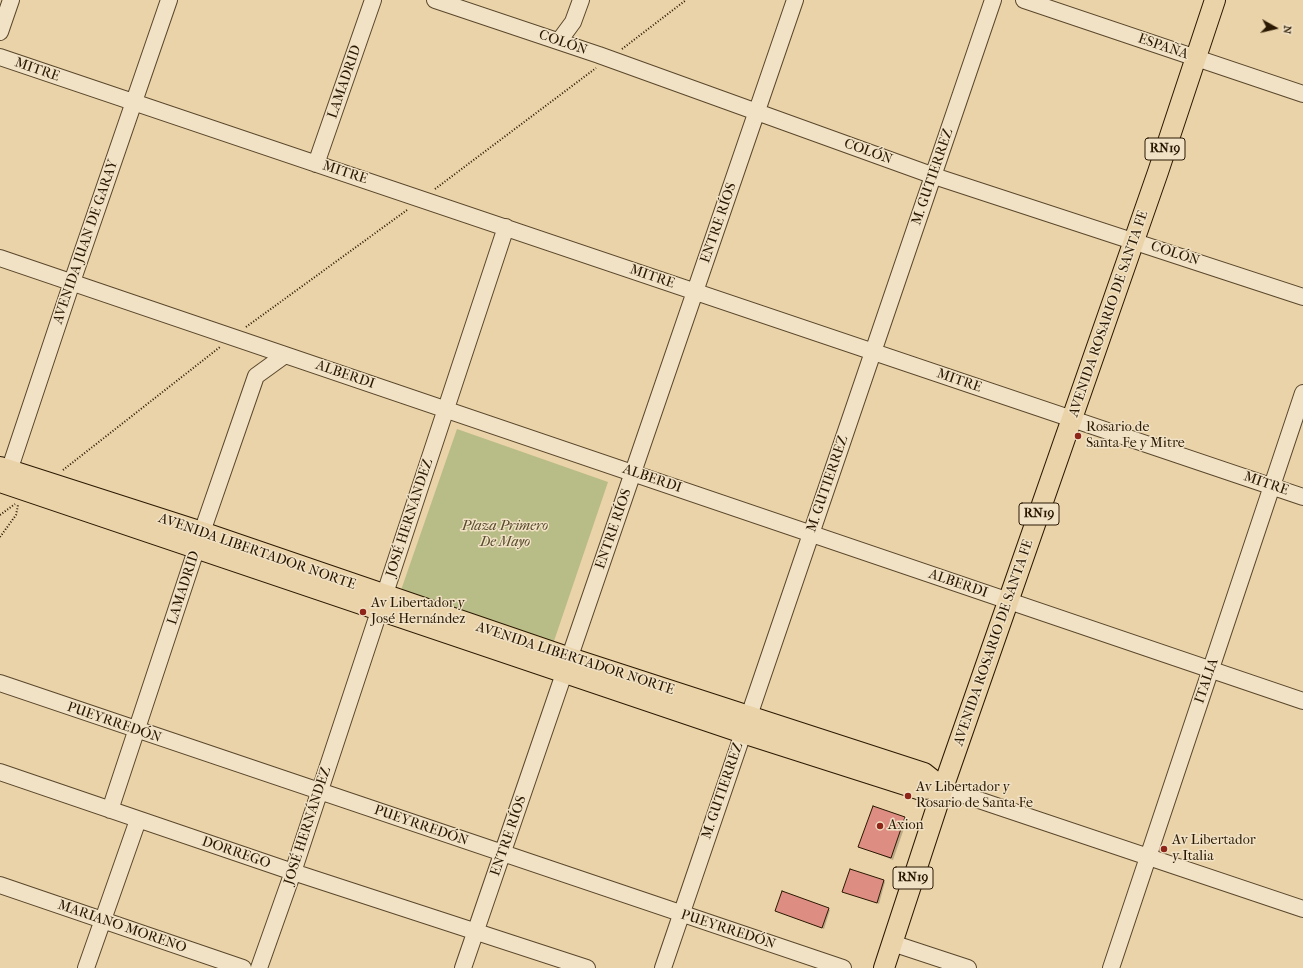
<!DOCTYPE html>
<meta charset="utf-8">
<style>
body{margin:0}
#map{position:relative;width:1303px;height:968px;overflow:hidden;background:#ead3a8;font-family:"IM FELL French Canon",serif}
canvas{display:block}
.north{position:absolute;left:1255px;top:8px;width:40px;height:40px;-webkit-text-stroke:3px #f1e2c6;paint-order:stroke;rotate:98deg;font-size:11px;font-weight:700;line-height:16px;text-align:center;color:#2a1802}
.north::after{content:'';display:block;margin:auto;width:14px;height:18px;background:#2a1802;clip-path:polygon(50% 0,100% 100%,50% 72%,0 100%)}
</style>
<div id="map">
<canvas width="1303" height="968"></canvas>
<div class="north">N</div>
</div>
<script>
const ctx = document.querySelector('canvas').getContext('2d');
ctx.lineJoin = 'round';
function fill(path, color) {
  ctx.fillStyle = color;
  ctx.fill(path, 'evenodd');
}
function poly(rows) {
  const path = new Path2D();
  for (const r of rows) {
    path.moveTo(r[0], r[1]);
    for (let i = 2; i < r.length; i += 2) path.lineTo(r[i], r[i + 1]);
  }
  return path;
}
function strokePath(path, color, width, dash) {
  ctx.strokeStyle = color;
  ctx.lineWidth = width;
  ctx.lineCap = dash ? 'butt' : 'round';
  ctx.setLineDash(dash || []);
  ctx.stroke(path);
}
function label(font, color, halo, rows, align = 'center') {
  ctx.font = font + ' "IM FELL French Canon",serif';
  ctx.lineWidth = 3;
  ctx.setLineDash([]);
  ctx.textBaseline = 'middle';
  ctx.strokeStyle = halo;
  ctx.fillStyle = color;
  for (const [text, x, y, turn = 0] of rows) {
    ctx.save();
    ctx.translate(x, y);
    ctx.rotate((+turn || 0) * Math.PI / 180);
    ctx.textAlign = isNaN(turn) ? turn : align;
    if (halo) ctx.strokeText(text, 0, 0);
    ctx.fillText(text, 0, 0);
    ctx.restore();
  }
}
const green = poly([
 [457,429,608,482,553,644,400,593]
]);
const shadow = poly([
 [874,807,907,820,893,860,860,847],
 [884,880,885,882,879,904,844,892],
 [828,909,830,910,824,929,776,911]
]);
const building = poly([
 [873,806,905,817,891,858,858,847,873,806],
 [850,869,884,880,877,903,842,892,850,869],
 [782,891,829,908,822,928,775,911,782,891]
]);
const path = poly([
 [622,49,686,0],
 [435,189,596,68],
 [246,327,407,210],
 [63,470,220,347],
 [0,515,15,504],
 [0,537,16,515,18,505]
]);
const minor = poly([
 [435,0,599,55,937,177,1303,297],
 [1024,0,1303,94],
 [0,32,11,0],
 [559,41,573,22,581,0],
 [0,57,1303,497],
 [316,164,373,0],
 [0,258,1303,701],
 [6,480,72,282,169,0],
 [0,683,843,968],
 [0,772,293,872,587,968],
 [943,788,1303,909],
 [110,810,202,532,256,376,285,355],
 [0,885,243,968],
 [892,943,968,968],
 [86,968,138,820],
 [259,968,293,872,506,227],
 [463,968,795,0],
 [663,968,993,0],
 [1111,968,1303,393]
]);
const major = poly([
 [0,467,202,532,570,658,924,773,943,788],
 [0,482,743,733,918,789,943,788],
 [884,968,943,788,1158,172,1215,0]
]);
const markers = [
 [1078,436,4,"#8f2418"],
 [363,612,4,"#8f2418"],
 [908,796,4,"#8f2418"],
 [880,826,4,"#8f2418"],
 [1164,849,4,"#8f2418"]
];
const shields = [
 [1165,149,40],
 [1039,514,40],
 [913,878,40]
];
const shieldNames = [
 ["RN19",1165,149],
 ["RN19",1039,514],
 ["RN19",913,878]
];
const streetNames = [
 ["COLÓN",563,43,19],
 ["ESPAÑA",1163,47,19],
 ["MITRE",37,70,19],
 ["LAMADRID",345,82,-71],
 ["COLÓN",868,152,20],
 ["MITRE",345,173,18],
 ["M. GUTIERREZ",933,177,-71],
 ["ENTRE RÍOS",719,223,-71],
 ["AVENIDA JUAN DE GARAY",86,242,-71],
 ["COLÓN",1175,254,18],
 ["MITRE",652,277,19],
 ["AVENIDA ROSARIO DE SANTA FE",1109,314,-71],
 ["ALBERDI",345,375,19],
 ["MITRE",959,381,19],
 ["ALBERDI",652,479,19],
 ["M. GUTIERREZ",828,484,-71],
 ["MITRE",1266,484,19],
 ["JOSÉ HERNÁNDEZ",410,518,-72],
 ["ENTRE RÍOS",614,529,-71],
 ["AVENIDA LIBERTADOR NORTE",257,552,19],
 ["ALBERDI",958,584,19],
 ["LAMADRID",184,588,-72],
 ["AVENIDA ROSARIO DE SANTA FE",994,643,-71],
 ["AVENIDA LIBERTADOR NORTE",575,659,18],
 ["ITALIA",1207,681,-71],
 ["PUEYRREDÓN",114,723,19],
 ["M. GUTIERREZ",723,791,-71],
 ["JOSÉ HERNÁNDEZ",308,826,-72],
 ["PUEYRREDÓN",421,826,19],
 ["ENTRE RÍOS",509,836,-71],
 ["DORREGO",236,853,19],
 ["MARIANO MORENO",122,927,19],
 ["PUEYRREDÓN",728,930,18]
];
const poiNames = [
 ["Rosario de",1086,428],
 ["Santa Fe y Mitre",1086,444],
 ["Av Libertador y",371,604],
 ["José Hernández",371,620],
 ["Av Libertador y",916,788],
 ["Rosario de Santa Fe",916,804],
 ["Axion",888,826],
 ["Av Libertador",1172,841],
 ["y Italia",1172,857]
];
const parkNames = [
 ["Plaza Primero",505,527],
 ["De Mayo",505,543]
];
fill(green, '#b8bc86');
fill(shadow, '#0003');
fill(building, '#dd8d81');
strokePath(building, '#2a1802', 1);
strokePath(minor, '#5a472c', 18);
strokePath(major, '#2a1802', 22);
strokePath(path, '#2a1802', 2, [1, 2]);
strokePath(minor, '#f1e2c6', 16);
strokePath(major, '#ead3a8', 20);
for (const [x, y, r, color] of markers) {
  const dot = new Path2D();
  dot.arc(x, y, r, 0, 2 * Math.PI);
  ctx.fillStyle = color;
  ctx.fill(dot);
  strokePath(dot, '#f1e2c6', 1.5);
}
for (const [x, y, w] of shields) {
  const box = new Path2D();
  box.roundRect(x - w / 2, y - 11, w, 22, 3);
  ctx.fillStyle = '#f1e2c6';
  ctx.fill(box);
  strokePath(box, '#2a1802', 1);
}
label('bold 13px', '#2a1802', null, shieldNames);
label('14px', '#2a1802', '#f1e2c6', streetNames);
label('14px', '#2a1802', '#f1e2c6', poiNames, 'left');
label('italic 14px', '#55492a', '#f1e2c6', parkNames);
</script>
